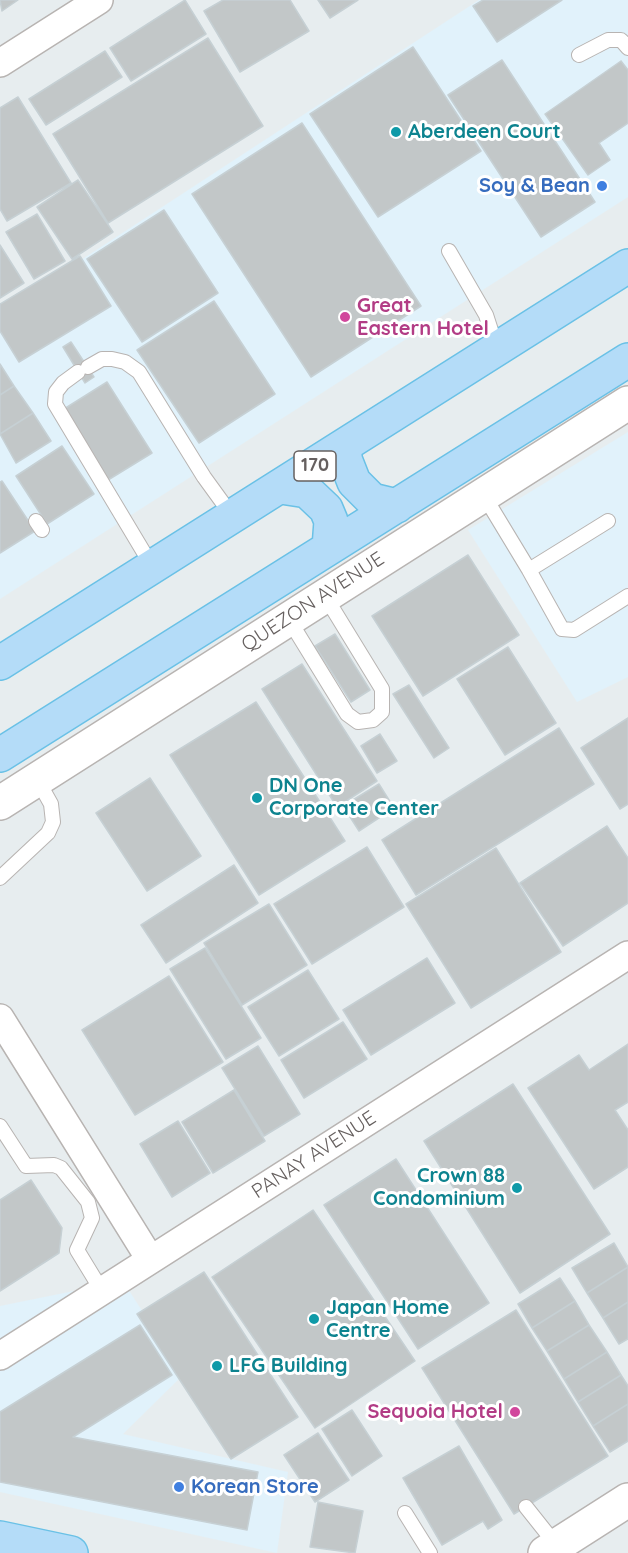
<!DOCTYPE html>
<style>
body{margin:0}
canvas{display:block;background:#e7edef}
</style>
<canvas width="628" height="1553"></canvas>
<script>
const c = document.querySelector('canvas').getContext('2d');
c.lineJoin = 'round';
function paint(path, color) { c.fillStyle = color; c.fill(path, 'evenodd'); }
const shape = rows => new Path2D(rows.map(r => 'M' + r).join(''));
function stroke(path, color, width, dash) { c.strokeStyle = color; c.lineWidth = width; c.lineCap = dash ? 'butt' : 'round'; c.setLineDash(dash || []); c.stroke(path); }
function label(font, color, halo, rows, align = 'center') {
  c.font = font + ' Quicksand,sans-serif'; c.lineWidth = 6; c.setLineDash([]); c.textBaseline = 'middle'; c.strokeStyle = halo; c.fillStyle = color; for (const [text, x, y, turn = 0] of rows) {
    c.save(); c.translate(x, y); c.rotate((+turn || 0) * Math.PI / 180); c.textAlign = isNaN(turn) ? turn : align; if (halo) c.strokeText(text, 0, 0); c.fillText(text, 0, 0); c.restore();
  }
}
paint(shape([
 [479,0,628,0,628,197,0,599,0,310,78,262],
 [628,432,628,677,577,702,468,530],
 [123,1281,183,1375,123,1434,288,1472,277,1553,0,1492,0,1306]
]), '#e1f2fb');
const building = shape([
 [0,0,18,0,2,11,0,0],
 [185,0,206,34,131,81,110,48,185,0],
 [223,0,290,0,309,31,240,72,204,11,223,0],
 [318,0,358,0,330,18,318,0],
 [483,0,562,0,497,42,473,6,483,0],
 [208,38,263,126,108,223,53,134,208,38],
 [413,47,481,151,378,217,310,114,413,47],
 [105,51,122,77,46,125,29,99,105,51],
 [502,60,595,202,541,237,448,95,502,60],
 [621,61,628,70,628,123,599,143,610,160,588,175,545,114,621,61],
 [18,97,71,183,7,221,0,209,0,108,18,97],
 [302,123,421,306,311,377,192,194,302,123],
 [78,180,113,232,72,259,37,207,78,180],
 [164,210,218,293,142,342,87,259,164,210],
 [37,214,65,261,34,279,6,232,37,214],
 [0,245,24,283,0,298,0,245],
 [80,256,111,306,19,362,0,331,0,304,80,256],
 [214,301,275,394,199,443,137,350,214,301],
 [71,342,94,377,85,383,63,347,71,342],
 [0,364,14,386,0,395,0,364],
 [107,382,152,453,108,480,64,409,107,382],
 [14,386,33,413,0,434,0,395,14,386],
 [33,413,51,441,16,463,0,434,33,413],
 [62,446,94,494,47,524,16,476,62,446],
 [2,481,35,531,0,553,0,482,2,481],
 [468,555,519,635,423,696,372,616,468,555],
 [335,634,370,690,351,702,315,646,335,634],
 [508,647,556,723,505,755,457,679,508,647],
 [302,664,377,781,337,807,262,689,302,664],
 [409,685,449,748,434,758,393,694,409,685],
 [256,702,345,841,259,895,170,755,256,702],
 [628,718,628,804,620,809,581,748,628,718],
 [559,728,594,784,416,895,382,840,559,728],
 [380,734,397,761,377,773,361,746,380,734],
 [150,778,201,856,147,891,96,813,150,778],
 [379,784,394,808,359,831,343,806,379,784],
 [607,826,628,858,628,903,563,946,520,883,607,826],
 [367,847,404,907,312,964,274,904,367,847],
 [496,848,561,952,471,1008,406,904,496,848],
 [234,865,258,903,166,963,141,925,234,865],
 [269,904,307,965,242,1005,204,943,269,904],
 [205,948,261,1038,226,1059,170,969,205,948],
 [427,958,455,1003,371,1055,343,1010,427,958],
 [308,970,339,1019,279,1056,248,1007,308,970],
 [169,976,223,1062,135,1115,82,1030,169,976],
 [343,1022,367,1059,304,1098,281,1060,343,1022],
 [628,1044,628,1102,615,1110,628,1130,628,1167,594,1189,528,1088,579,1055,589,1070,628,1044],
 [258,1046,300,1114,264,1136,222,1068,258,1046],
 [513,1084,610,1234,520,1293,424,1141,513,1084],
 [234,1090,265,1141,213,1173,182,1122,234,1090],
 [178,1121,210,1173,172,1197,140,1144,178,1121],
 [396,1159,489,1303,418,1349,324,1205,396,1159],
 [31,1180,62,1228,59,1253,0,1291,0,1200,31,1180],
 [313,1210,415,1361,315,1428,212,1277,313,1210],
 [614,1243,628,1267,587,1293,572,1268,614,1243],
 [628,1267,628,1302,603,1318,587,1293,628,1267],
 [204,1272,298,1417,231,1459,137,1314,204,1272],
 [560,1278,575,1301,532,1328,518,1304,560,1278],
 [575,1301,589,1325,547,1351,532,1328,575,1301],
 [628,1302,628,1339,619,1344,603,1318,628,1302],
 [516,1310,608,1456,514,1514,422,1368,516,1310],
 [140,1325,172,1375,73,1437,258,1472,247,1530,0,1482,0,1412,140,1325],
 [589,1325,607,1352,564,1379,547,1351,589,1325],
 [607,1352,621,1375,578,1402,564,1379,607,1352],
 [621,1375,628,1386,628,1404,593,1426,578,1402,621,1375],
 [628,1404,628,1441,610,1452,593,1426,628,1404],
 [352,1410,382,1456,352,1476,322,1429,352,1410],
 [318,1433,349,1480,315,1502,284,1455,318,1433],
 [459,1446,502,1520,488,1529,483,1521,442,1545,403,1478,459,1446],
 [318,1502,363,1511,355,1553,310,1547,318,1502]
]);
paint(building, '#c2c7c8');
stroke(building, '#c6d0d4', 1.5);
const service = shape([
 [579,55,608,40,621,40,628,48],
 [449,251,486,315,497,349],
 [88,367,102,359,112,359,125,362,139,372,204,477,233,517],
 [78,372,63,383,56,392,55,404,152,566],
 [483,494,529,570,608,521],
 [36,521,42,530],
 [529,570,562,629,574,630,628,596],
 [288,618,347,714,358,722,373,720,382,712,382,689,325,596],
 [0,878,48,833,53,822,51,804,37,779],
 [0,1126,26,1166,54,1165,61,1168,88,1202,92,1218,77,1250,102,1291],
 [526,1507,557,1546],
 [405,1513,430,1553]
]);
const minor = shape([
 [0,63,99,0],
 [0,1018,150,1259],
 [0,1356,628,955]
]);
const tertiary = shape([
 [0,803,628,403],
 [545,1553,628,1500]
]);
const primary = shape([
 [345,446,345,459,354,482,372,500,397,506],
 [281,487,307,491,326,509,331,521,329,548],
 [0,663,628,266],
 [0,755,628,360],
 [0,1538,71,1553]
]);
stroke(service, '#b8b4b2', 16);
stroke(minor, '#b8b4b2', 30);
stroke(tertiary, '#b8b4b2', 36);
stroke(primary, '#6ac1e6', 36);
stroke(service, '#fff', 14);
stroke(minor, '#fff', 27);
stroke(tertiary, '#fff', 33);
stroke(primary, '#b4dcf8', 33);
for (const [x, y, r, color] of [
 [396,132,6,"#0f9aa8"],
 [602,186,6,"#3f7fe0"],
 [345,317,6,"#d1479c"],
 [257,798,6,"#0f9aa8"],
 [517,1188,6,"#0f9aa8"],
 [314,1319,6,"#0f9aa8"],
 [217,1366,6,"#0f9aa8"],
 [515,1412,6,"#d1479c"],
 [179,1487,6,"#3f7fe0"]
]) { const dot = new Path2D(); dot.arc(x, y, r, 0, 2 * Math.PI); c.fillStyle = color; c.fill(dot); stroke(dot, '#fff', 2); }
for (const [x, y, w] of [
 [315,466,42]
]) { const box = new Path2D(); box.roundRect(x - w / 2, y - 15, w, 30, 4.5); c.fillStyle = '#fff'; c.fill(box); stroke(box, '#66605f', 1.5); }
label('bold 18px', '#66605f', null, [
 ["170",315,466]
]);
label('bold 20px', '#0d838f', '#fff', [
 ["Aberdeen Court",408,132],
 ["DN One",269,786],
 ["Corporate Center",269,809],
 ["Crown 88",505,1176,"right"],
 ["Condominium",505,1199,"right"],
 ["Japan Home",326,1308],
 ["Centre",326,1331],
 ["LFG Building",229,1366]
], 'left');
label('bold 20px', '#366cbe', '#fff', [
 ["Soy & Bean",590,186],
 ["Korean Store",191,1487,"left"]
], 'right');
label('bold 20px', '#b23c85', '#fff', [
 ["Great",357,306],
 ["Eastern Hotel",357,329],
 ["Sequoia Hotel",503,1412,"right"]
], 'left');
label('20px', '#66605f', '#fff', [
 ["QUEZON AVENUE",313,602,-33],
 ["PANAY AVENUE",314,1155,-33]
]);
</script>
